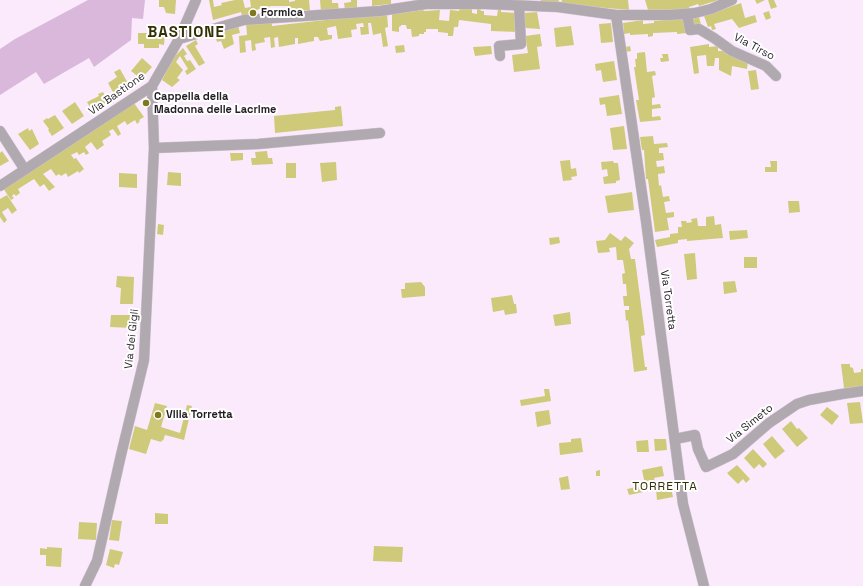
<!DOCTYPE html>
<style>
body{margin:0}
canvas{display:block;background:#faeafb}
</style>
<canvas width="863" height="586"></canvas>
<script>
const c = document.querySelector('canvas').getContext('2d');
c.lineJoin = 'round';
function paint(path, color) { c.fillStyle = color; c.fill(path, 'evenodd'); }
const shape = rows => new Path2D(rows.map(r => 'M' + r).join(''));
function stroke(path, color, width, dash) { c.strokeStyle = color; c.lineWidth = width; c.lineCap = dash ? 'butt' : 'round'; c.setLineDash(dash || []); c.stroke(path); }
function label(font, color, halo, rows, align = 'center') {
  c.font = font + ' "Space Grotesk",sans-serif'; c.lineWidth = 4; c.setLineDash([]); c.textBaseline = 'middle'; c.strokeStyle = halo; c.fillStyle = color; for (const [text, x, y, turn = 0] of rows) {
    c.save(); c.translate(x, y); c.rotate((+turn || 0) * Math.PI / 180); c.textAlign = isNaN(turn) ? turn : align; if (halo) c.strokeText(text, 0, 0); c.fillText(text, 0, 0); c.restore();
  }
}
paint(shape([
 [88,0,145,0,143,19,132,18,131,40,94,67,89,58,44,84,36,72,0,95,0,49,15,39]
]), '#d9b8dc');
paint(shape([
 [159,0,176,0,175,14,166,13,164,7,159,7],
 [209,0,213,0,214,7,222,5,221,3,235,0,243,0,245,8,251,7,250,0,289,0,289,2,295,1,295,0,309,0,310,10,287,11,287,6,271,6,256,10,257,15,242,17,241,12,213,20],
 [320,0,332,0,332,3,338,3,339,11,321,12],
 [351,0,357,0,357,9,345,10,344,3,351,2],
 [372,0,391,0,391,4,372,6],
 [541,0,559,0,558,3,540,2],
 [562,0,628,0,629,10,561,4],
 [645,0,719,0,699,6,698,4,689,7,689,9,665,12,648,10],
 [755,0,765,0,757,4],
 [768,0,774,0,777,7,771,9],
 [741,3,745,18,755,15,757,22,739,28,732,19,714,24,716,29,712,30,711,26,708,27,704,16],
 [460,8,472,8,472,13,477,14,477,8,480,8,481,11,484,11,484,15,497,16,498,9,501,9,501,12,516,13,518,32,491,31,491,24,459,20,458,27,454,27,453,36,448,36,448,33,438,32,438,29,426,29,426,32,424,32,424,34,419,34,419,36,412,37,411,29,407,29,406,25,401,25,401,26,399,27,399,32,392,31,392,14,423,10,424,11,440,10,439,20,449,21,450,10,459,11],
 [769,11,771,18,766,20,763,13],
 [537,12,540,29,525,28,524,13],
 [387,13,388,27,385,28,388,46,383,47,381,33,373,35,371,23,368,23,369,34,361,35,360,27,364,27,363,23,356,24,357,29,351,30,352,37,338,39,336,26,327,28,328,35,332,35,332,39,320,41,318,37,314,37,314,41,298,44,298,38,295,38,295,44,279,47,278,37,274,38,275,47,271,48,270,37,264,38,265,42,255,44,256,50,252,51,251,40,245,41,246,52,240,53,239,36,247,35,246,23,272,23,272,26],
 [699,17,701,25,692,26,690,19],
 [685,18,687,33,677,34,677,32,653,33,653,36,648,37,648,34,630,35,630,33,624,34,623,23,643,20,643,24,654,23,654,21],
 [611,23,613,42,601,43,599,24],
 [238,25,240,33,232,35,234,44,224,49,221,41,217,42,214,32],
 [571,26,574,45,556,47,554,28],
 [138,33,165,33,164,45,159,44,159,48,144,48,144,44,138,44],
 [540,34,542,46,537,47,540,69,514,72,512,55,528,53,525,36],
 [196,40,198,44,195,46,205,63,199,66,186,46],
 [709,44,709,47,718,46,718,51,726,51,727,54,735,55,748,61,747,69,732,66,731,76,719,70,719,58,715,58,714,66,707,66,706,55,697,56,699,73,694,74,690,47],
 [404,45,405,52,396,53,395,46],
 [491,46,492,54,475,56,473,47],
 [630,46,631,51,626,52,626,47],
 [183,48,187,54,184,56,187,61,190,60,196,69,187,75,185,71,188,69,180,56,176,62,183,70,177,78,180,80,172,87,162,80,173,58],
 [645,52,647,72,655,71,656,75,652,76,655,97,652,98,652,105,660,104,661,108,652,109,652,117,660,116,661,120,640,122,636,100,639,100,634,67,636,67,635,59,637,59,637,53],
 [662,54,668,54,669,61,661,62,660,58,663,58],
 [142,58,152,67,141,79,131,71],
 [614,61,617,80,603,82,601,70,596,71,595,64],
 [120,69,130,87,124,91,123,89,114,94,108,83,117,77,114,72],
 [756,70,759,89,751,90,748,71],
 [103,92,109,102,92,111,87,102,99,96,98,94],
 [619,95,622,114,607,116,605,104,600,105,599,98],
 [144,100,148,100,149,107,144,107],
 [75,102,84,116,72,124,62,111],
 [134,103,144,117,139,120,140,121,137,124,135,120,127,125,125,121,117,126,121,134,118,136,113,129,109,131,111,135,102,141,104,145,97,150,91,142,85,147,89,153,86,155,84,152,79,155,77,152,71,155,74,159,76,158,84,169,79,173,78,171,68,177,66,173,61,176,59,174,56,176,51,169,43,174,55,187,49,191,44,184,40,187,34,179,18,189,20,193,16,196,14,194,12,196,14,198,11,200,3,188],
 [341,106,343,126,275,133,274,116,335,110,335,107],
 [55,115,64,128,52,136,48,130,49,129,43,121,47,118,48,119],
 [624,126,627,149,613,150,610,128],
 [28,128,29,131,32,129,39,144,30,150,18,134],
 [653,136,654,144,667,143,668,147,659,148,659,153,663,153,664,160,656,161,657,167,664,166,665,173,658,174,659,186,661,185,663,197,669,196,670,201,664,202,666,213,674,212,674,217,667,218,669,230,655,232,648,179,646,179,644,150,642,150,640,137],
 [2,151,9,161,0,166,0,153],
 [267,151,268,158,272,158,273,164,252,165,251,158,256,158,255,152],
 [230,153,243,153,243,160,231,161],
 [570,160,571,169,576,168,577,176,571,177,572,180,563,181,560,161],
 [613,161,614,163,618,163,620,180,616,181,616,183,604,184,603,177,608,176,607,169,602,170,601,162],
 [770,161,777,161,777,172,765,172,765,167,771,167],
 [336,162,337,180,322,182,320,163],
 [286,163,296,163,296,178,286,178],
 [168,172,181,173,181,186,167,185],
 [119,173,137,174,137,188,119,187],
 [632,192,634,210,608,213,605,196],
 [7,195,17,210,12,214,8,208,2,212,7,220,4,223,0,217,0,199],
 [788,201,799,201,800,212,789,213],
 [714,216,715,225,721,224,723,238,687,241,687,239,678,240,678,243,657,247,655,240,670,237,670,234,678,233,678,227,682,227,681,221,686,221,687,223,692,222,691,219,697,218,698,226,706,226,706,217],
 [158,224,164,225,163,235,157,234],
 [747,230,748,238,730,240,729,231],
 [610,233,621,241,625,236,634,243,629,249,631,259,635,259,645,335,641,336,645,367,647,367,647,370,634,372,628,320,626,321,625,310,629,310,629,306,624,306,623,296,627,296,626,284,623,284,622,274,625,273,623,260,617,260,616,247,609,248,610,252,598,253,596,241,605,240],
 [559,237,560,243,550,245,549,238],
 [695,253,697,279,687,280,684,254],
 [744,257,757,257,757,268,744,268],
 [117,276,134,277,133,304,120,304,121,288,116,287],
 [735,281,737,292,724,294,723,282],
 [421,282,425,287,425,296,402,298,401,289,405,289,405,283],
 [512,295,514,304,516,304,517,313,505,315,504,310,493,312,491,298],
 [570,312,571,324,555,326,553,315],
 [111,315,132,315,132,328,110,327],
 [841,364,850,364,850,367,853,368,854,373,861,372,861,369,863,369,863,387,844,388],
 [544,389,549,389,551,401,521,406,520,400,545,396],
 [860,402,863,423,850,424,847,403],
 [155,403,167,406,161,427,180,433,187,405,192,406,184,440,165,435,163,441,162,440,161,442,151,439,146,454,129,449,135,426,147,430],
 [827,407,839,416,832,425,820,415],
 [549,410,551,424,537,427,535,412],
 [791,421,797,429,799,428,808,438,797,447,782,429],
 [772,436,785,451,775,459,763,444],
 [581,438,583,452,560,455,559,443,571,442,571,439],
 [654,439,666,439,667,450,655,451],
 [648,440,649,452,637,452,636,441],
 [753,449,767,464,763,468,759,464,754,469,744,458],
 [737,465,750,479,746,483,743,479,738,484,727,473],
 [662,466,664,476,654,478,655,482,645,484,642,470],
 [600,470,600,476,596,476,596,471],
 [568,476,570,489,561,490,559,478],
 [646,485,648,491,629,495,627,489],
 [671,488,673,497,657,500,656,490],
 [155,513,168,514,168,524,155,524],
 [112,520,122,521,119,541,109,540],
 [79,522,97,523,96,540,78,539],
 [374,546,403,547,402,562,373,561],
 [47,547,62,548,61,567,46,566,46,555,40,555,40,548,47,549],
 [110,549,123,552,119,565,115,564,114,568,106,565]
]), '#cfca7a');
const minor = shape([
 [687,14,690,30,699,29,714,38,732,51,766,66,776,76],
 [616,15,646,221,683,504,704,586],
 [179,39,196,0],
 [500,56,499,46,521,44,519,6],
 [0,131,25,170],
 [154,148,258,144,380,133],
 [0,186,152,86,179,39,244,20,380,11,426,4,485,4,558,7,616,15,670,15,695,13,711,9,732,0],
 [675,439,695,435,698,449,706,467,733,454,769,423,797,404,809,400,842,394,863,391],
 [85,586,97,561,121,455,144,360,154,148,152,86]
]);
stroke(minor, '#d3c5d4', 11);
stroke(minor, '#b0a9b0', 10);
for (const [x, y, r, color] of [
 [253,13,4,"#7f791e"],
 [146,103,4,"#7f791e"],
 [158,415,4,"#7f791e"]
]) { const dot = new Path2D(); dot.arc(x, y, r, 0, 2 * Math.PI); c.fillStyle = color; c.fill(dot); stroke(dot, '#fff', 1.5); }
label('bold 11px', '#241f25', '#fff', [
 ["Formica",261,13],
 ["Cappella della",154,97],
 ["Madonna delle Lacrime",154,110],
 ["Villa Torretta",166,415]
], 'left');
label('11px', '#241f25', '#fff', [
 ["Via Tirso",754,47,28],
 ["Via Bastione",117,94,-35],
 ["Via Torretta",668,300,82],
 ["Via dei Gigli",132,339,-84],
 ["Via Simeto",750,424,-39]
]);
c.letterSpacing = '1px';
label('12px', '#333005', '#fff', [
 ["TORRETTA",665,487]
]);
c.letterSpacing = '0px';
c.letterSpacing = '1px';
label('bold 15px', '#333005', '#fff', [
 ["BASTIONE",186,33]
]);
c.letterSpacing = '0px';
</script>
